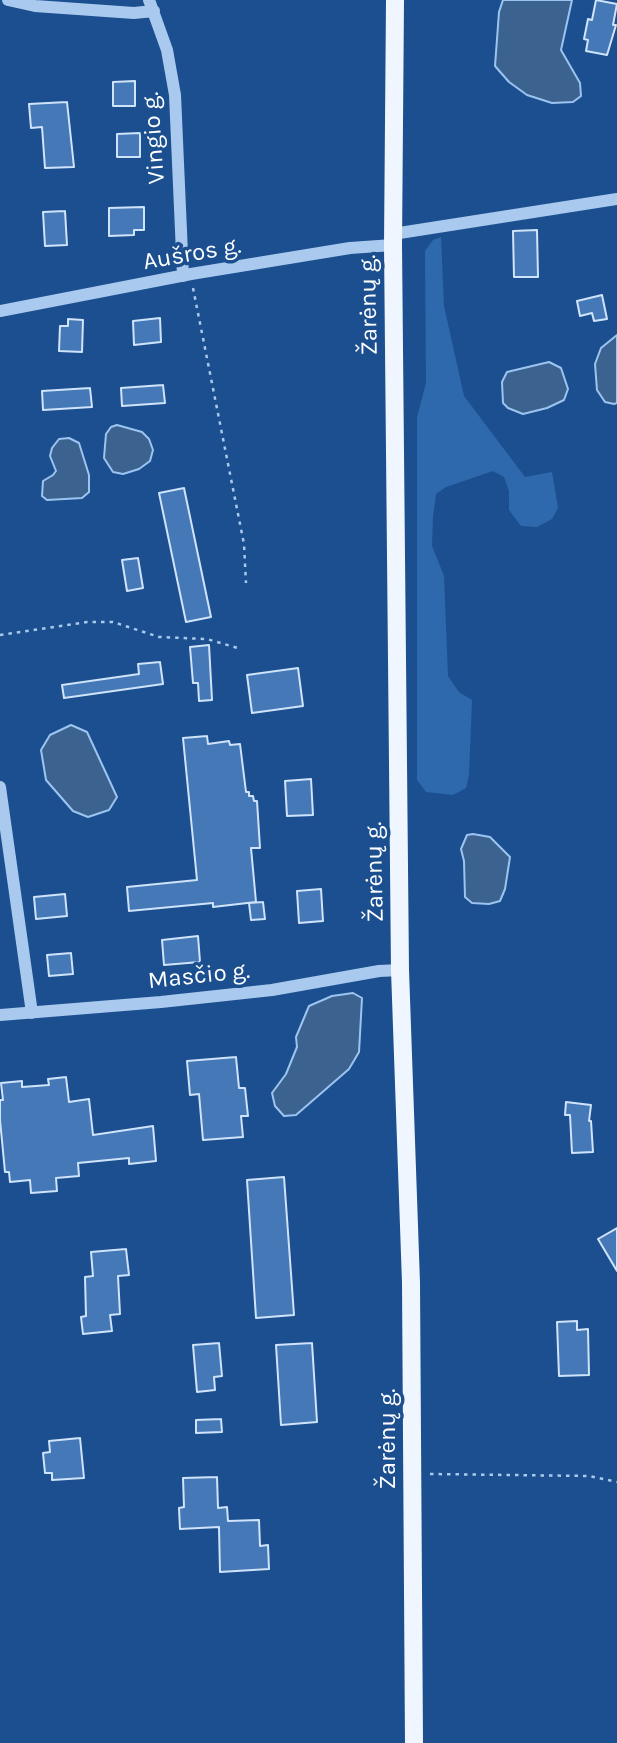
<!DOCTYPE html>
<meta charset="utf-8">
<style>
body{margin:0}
canvas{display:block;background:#1b4f8f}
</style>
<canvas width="617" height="1743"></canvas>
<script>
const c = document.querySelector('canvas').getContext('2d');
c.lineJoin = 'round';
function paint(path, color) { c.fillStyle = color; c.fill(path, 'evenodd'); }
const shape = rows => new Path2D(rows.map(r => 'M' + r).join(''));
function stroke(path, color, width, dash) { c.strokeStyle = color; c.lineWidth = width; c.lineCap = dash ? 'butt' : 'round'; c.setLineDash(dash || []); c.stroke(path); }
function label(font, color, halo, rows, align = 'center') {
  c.font = font + ' Karla,sans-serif'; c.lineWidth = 7; c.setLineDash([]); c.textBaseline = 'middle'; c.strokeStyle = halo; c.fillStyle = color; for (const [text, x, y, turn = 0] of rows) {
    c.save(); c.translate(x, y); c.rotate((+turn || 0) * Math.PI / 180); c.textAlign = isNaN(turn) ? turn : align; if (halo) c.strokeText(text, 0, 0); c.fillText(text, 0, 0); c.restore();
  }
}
paint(shape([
 [441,237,444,306,464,396,525,477,552,472,558,508,552,519,537,527,521,526,509,510,509,491,504,477,493,471,446,487,436,494,433,517,432,546,444,576,448,676,459,692,472,700,469,775,466,788,453,795,426,792,417,780,417,417,426,383,425,251,433,240]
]), '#2e69ad');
const water = shape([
 [503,0,572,0,561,50,580,83,581,96,573,102,552,103,527,95,509,82,495,66,499,12,503,0],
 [617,335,617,403,614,404,605,402,597,390,595,364,601,348,617,335],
 [549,362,561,368,568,389,564,400,547,408,523,414,508,408,503,403,502,382,507,372,549,362],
 [117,425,142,432,149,439,153,450,150,461,139,469,123,474,113,472,104,458,106,434,111,427,117,425],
 [69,438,79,443,89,475,89,492,82,498,47,500,42,496,43,481,53,475,56,471,50,456,52,448,59,439,69,438],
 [71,725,87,732,117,797,109,810,88,817,73,811,46,780,41,750,50,735,71,725],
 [473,834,490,837,510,857,505,889,500,901,489,904,472,903,465,897,464,861,461,849,467,835,473,834],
 [353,993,362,998,359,1052,349,1069,296,1115,284,1116,275,1106,272,1093,286,1074,297,1047,296,1037,309,1006,332,996,353,993]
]);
paint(water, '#3c6290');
stroke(water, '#9cc4f0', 2);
const building = shape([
 [596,0,617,4,613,25,616,25,607,55,586,51,588,40,584,39,588,19,592,20,596,0],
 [135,81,135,106,113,106,113,82,135,81],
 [67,102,74,167,45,168,42,127,31,128,29,104,67,102],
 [140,133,140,157,117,157,117,134,140,133],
 [144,207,144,230,134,230,134,235,109,236,109,208,144,207],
 [65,211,67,245,45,246,43,212,65,211],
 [537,230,538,277,514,277,513,231,537,230],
 [602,295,607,319,594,321,592,313,580,316,577,301,602,295],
 [160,318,161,342,134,345,133,321,160,318],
 [68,319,83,320,82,352,59,351,60,326,68,326,68,319],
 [163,385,165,403,122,406,121,388,163,385],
 [90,388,92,407,43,410,42,391,90,388],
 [184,488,211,617,186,622,159,493,184,488],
 [138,558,143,588,127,591,122,560,138,558],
 [209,645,212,700,199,701,198,683,193,683,190,647,209,645],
 [160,662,163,684,64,698,62,685,139,674,138,664,160,662],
 [298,668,303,706,252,713,247,675,298,668],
 [207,736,208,744,229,741,230,745,240,744,246,792,249,792,249,796,253,796,254,801,257,801,260,848,251,848,256,902,213,907,213,903,129,911,127,887,197,880,183,738,207,736],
 [311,779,313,815,287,816,285,781,311,779],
 [321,889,323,921,299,923,297,891,321,889],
 [65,894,67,916,36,919,34,897,65,894],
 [263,902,265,919,251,920,249,903,263,902],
 [198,936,200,962,164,965,162,940,198,936],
 [71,953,73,974,49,976,47,955,71,953],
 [236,1057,239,1088,245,1088,248,1116,241,1116,243,1137,203,1140,199,1094,190,1095,187,1061,236,1057],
 [66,1077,69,1102,89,1099,93,1135,153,1126,156,1161,129,1164,129,1158,78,1163,79,1176,56,1178,57,1191,31,1193,30,1180,10,1182,9,1172,5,1172,0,1120,0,1100,3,1100,1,1083,22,1081,22,1087,49,1085,48,1079,66,1077],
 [566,1102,591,1105,589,1121,591,1121,593,1152,572,1153,570,1115,565,1115,566,1102],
 [284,1177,294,1315,256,1318,247,1180,284,1177],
 [617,1228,617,1271,598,1239,617,1228],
 [126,1249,129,1275,118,1276,120,1314,110,1315,112,1331,83,1334,81,1317,86,1316,85,1277,93,1276,91,1252,126,1249],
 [577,1321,577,1330,588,1329,589,1375,559,1376,557,1322,577,1321],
 [219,1343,222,1376,214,1377,215,1390,197,1392,193,1345,219,1343],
 [312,1343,317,1422,281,1425,276,1345,312,1343],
 [221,1419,222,1432,196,1433,196,1420,221,1419],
 [80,1438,84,1478,52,1480,52,1473,45,1473,43,1453,50,1452,49,1441,80,1438],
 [217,1477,218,1508,227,1507,228,1521,259,1520,260,1546,268,1545,269,1569,220,1572,219,1527,180,1529,179,1508,184,1507,183,1478,217,1477]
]);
paint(building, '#4478b7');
stroke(building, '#cfe3fa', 2);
stroke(shape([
 [193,288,244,544,246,583],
 [0,635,87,622,113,622,159,637,207,639,241,649],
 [430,1474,589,1476,617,1482]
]), '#a9c9ee', 2.5, [3.5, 5]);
stroke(shape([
 [8,0,35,6,134,13,154,11],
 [149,0,167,50,175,95,183,276],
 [393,234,617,199],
 [0,311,191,274,350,248,393,245],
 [0,787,32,1013],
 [0,1015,161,1002,272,990,379,971,400,970]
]), '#a9c9ee', 12);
stroke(shape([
 [395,0,393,245,400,970,411,1283,414,1743]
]), '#f0f6ff', 18);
label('24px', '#fff', '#1b4f8f', [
 ["Vingio g.",154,138,-94],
 ["Aušros g.",192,254,-10],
 ["Žarėnų g.",369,305,-91],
 ["Žarėnų g.",375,872,-91],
 ["Masčio g.",199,976,-6],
 ["Žarėnų g.",388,1439,-90]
]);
</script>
